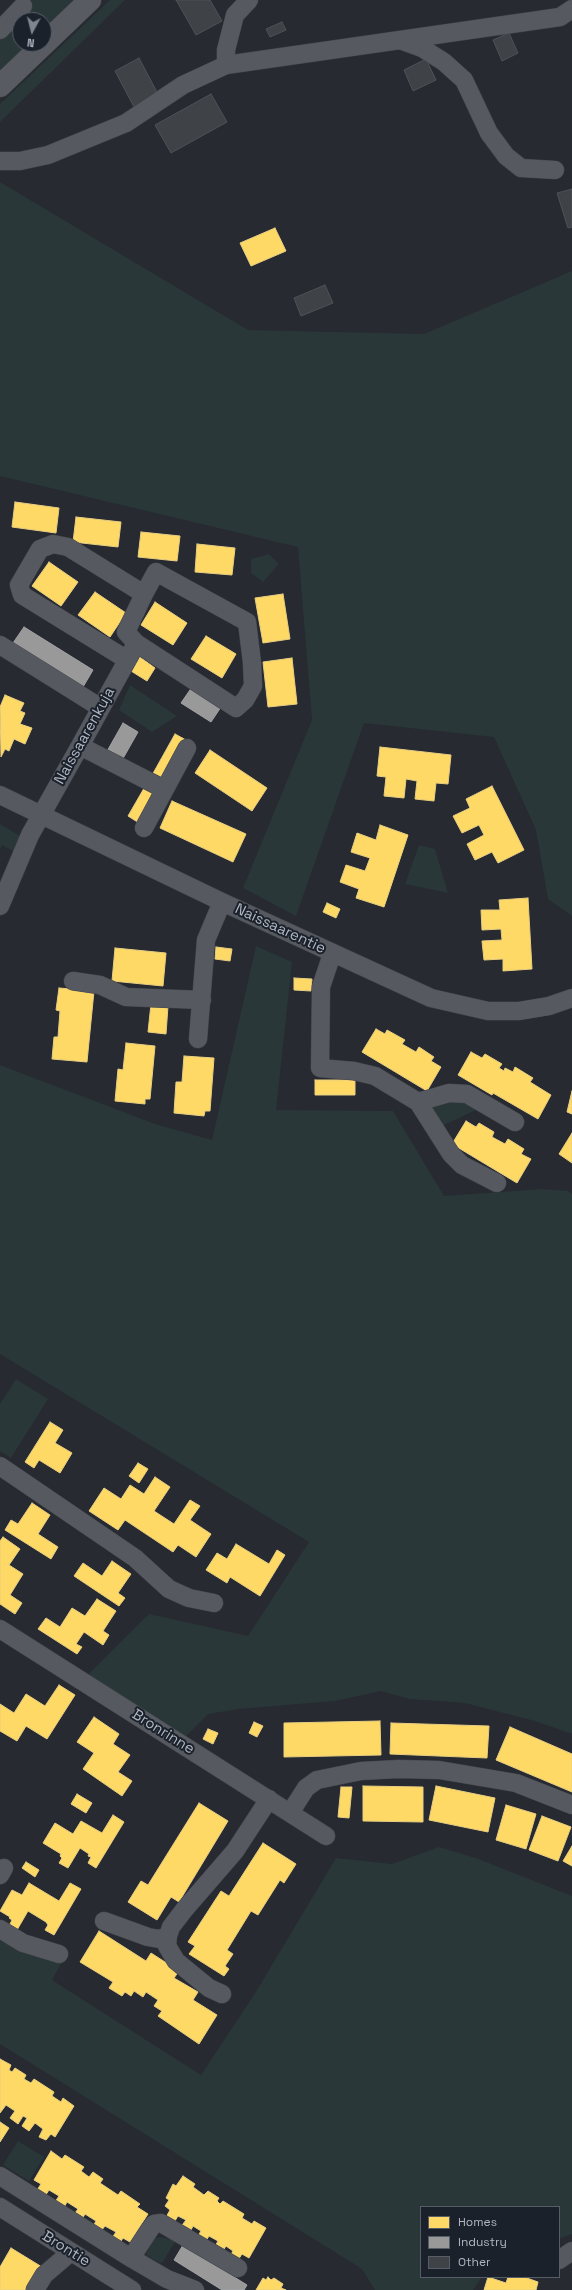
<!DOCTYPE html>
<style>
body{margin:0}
#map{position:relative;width:572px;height:2290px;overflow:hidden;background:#272a30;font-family:"Space Grotesk",sans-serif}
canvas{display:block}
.legend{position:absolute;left:420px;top:2206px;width:140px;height:72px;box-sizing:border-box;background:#1b212a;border:1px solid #575d67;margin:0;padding:5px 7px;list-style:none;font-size:12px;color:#b0b6c2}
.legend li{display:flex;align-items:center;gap:8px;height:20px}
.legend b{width:20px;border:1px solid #575d67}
.north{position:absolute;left:12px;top:12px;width:40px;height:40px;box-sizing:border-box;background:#1b212a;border:1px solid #575d67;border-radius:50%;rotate:187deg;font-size:11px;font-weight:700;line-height:16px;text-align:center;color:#b0b6c2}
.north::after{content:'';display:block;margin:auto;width:14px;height:18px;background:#80858f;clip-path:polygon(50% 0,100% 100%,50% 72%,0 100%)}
</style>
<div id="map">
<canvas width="572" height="2290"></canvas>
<ul class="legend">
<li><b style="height:11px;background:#ffd966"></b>Homes</li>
<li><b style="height:11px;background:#999"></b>Industry</li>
<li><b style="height:11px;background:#3f4247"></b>Other</li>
</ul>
<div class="north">N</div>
</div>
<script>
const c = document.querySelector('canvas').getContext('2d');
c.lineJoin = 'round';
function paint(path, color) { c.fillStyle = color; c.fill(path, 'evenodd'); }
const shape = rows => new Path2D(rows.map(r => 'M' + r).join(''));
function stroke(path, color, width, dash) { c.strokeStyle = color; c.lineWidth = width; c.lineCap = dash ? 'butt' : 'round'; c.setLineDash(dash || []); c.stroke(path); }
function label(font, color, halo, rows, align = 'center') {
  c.font = font + ' "Space Grotesk",sans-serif'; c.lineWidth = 4; c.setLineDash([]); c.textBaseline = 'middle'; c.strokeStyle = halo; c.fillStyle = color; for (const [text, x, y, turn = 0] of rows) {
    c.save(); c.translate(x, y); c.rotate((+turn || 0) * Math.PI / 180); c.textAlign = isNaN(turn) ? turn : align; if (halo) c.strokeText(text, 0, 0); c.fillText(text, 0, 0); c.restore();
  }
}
paint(shape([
 [27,0,74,0,44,29,44,20,20,20,20,44,28,44,0,71,0,35],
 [110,0,125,0,0,122,0,104],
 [0,182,248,330,424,334,572,271,572,916,548,899,536,830,494,737,364,723,296,916,243,888,312,720,298,547,0,476],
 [269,554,279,564,263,582,251,573,251,559],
 [130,685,177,716,152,732,119,710],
 [0,824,20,836,15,852,2,845,0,849],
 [419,845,435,849,448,893,405,884],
 [256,946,292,962,276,1110,393,1111,444,1196,543,1189,568,1191,572,1194,572,1734,535,1721,465,1703,409,1699,381,1691,335,1701,239,1709,208,1714,186,1736,88,1675,149,1614,248,1636,309,1542,0,1354,0,1065,155,1124,212,1140],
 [449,1097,480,1108,440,1127,426,1103],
 [16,1379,48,1399,11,1458,0,1451,0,1404],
 [439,1847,476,1858,572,1896,572,2234,559,2239,559,2207,421,2207,421,2277,482,2277,473,2290,375,2290,362,2269,0,2044,0,1940,63,1960,52,1980,201,2075,254,1995,336,1858,392,1864],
 [18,2141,44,2157,29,2181,3,2165],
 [160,2237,176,2240,163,2262,160,2263,146,2255,153,2239]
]), '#293739');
const homes = shape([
 [275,228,286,251,251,266,240,243,275,228],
 [15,502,59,508,56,533,12,527,15,502],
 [76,517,121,522,118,547,73,542,76,517],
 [141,532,180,536,177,561,138,557,141,532],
 [197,544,235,548,232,575,195,572,197,544],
 [49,562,78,582,61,606,32,586,49,562],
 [95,592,126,613,110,637,78,615,95,592],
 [283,594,290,639,263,643,255,598,283,594],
 [155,602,187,623,173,645,141,625,155,602],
 [206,636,236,654,222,678,191,659,206,636],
 [140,657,155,668,147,681,131,671,140,657],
 [292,658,297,704,268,707,263,662,292,658],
 [5,695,24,703,20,711,25,713,20,724,32,728,25,744,14,739,9,751,5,749,1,757,0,707,5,695],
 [175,734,186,740,161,783,151,777,175,734],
 [380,747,451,755,448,784,436,783,434,801,415,799,417,781,406,779,404,798,384,796,386,777,377,776,380,747],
 [210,750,267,788,252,811,195,773,210,750],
 [147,783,156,790,139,823,128,816,147,783],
 [492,786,524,850,498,863,492,852,475,860,467,844,484,835,479,825,462,833,453,816,470,808,466,799,492,786],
 [172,801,246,834,233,862,160,828,172,801],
 [380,825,408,835,384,907,356,898,359,889,340,882,346,865,365,871,370,858,351,852,357,833,376,840,380,825],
 [528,898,532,969,503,971,503,959,484,960,482,941,502,940,501,929,482,930,481,910,500,910,499,900,528,898],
 [327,903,340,909,336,918,323,912,327,903],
 [216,947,232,949,230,961,215,959,216,947],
 [115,948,166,953,163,986,112,981,115,948],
 [294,978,312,979,311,991,294,990,294,978],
 [59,988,94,991,87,1062,52,1059,54,1037,58,1037,60,1011,56,1010,59,988],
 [151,1004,168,1006,166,1034,148,1032,151,1004],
 [376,1029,385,1034,387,1030,405,1040,402,1044,416,1052,419,1047,434,1057,431,1061,441,1067,427,1091,362,1052,376,1029],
 [126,1043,155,1046,150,1099,145,1099,145,1104,115,1101,118,1069,123,1070,126,1043],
 [471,1052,482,1058,485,1054,502,1064,499,1068,504,1071,505,1068,513,1072,515,1067,533,1078,530,1082,551,1095,538,1119,493,1093,492,1095,458,1075,471,1052],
 [184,1056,214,1058,210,1111,205,1111,204,1116,174,1113,176,1082,182,1082,184,1056],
 [315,1080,355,1080,355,1095,315,1095,315,1080],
 [572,1091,572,1114,567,1112,572,1091],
 [466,1121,476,1127,479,1123,494,1132,492,1137,505,1144,508,1139,524,1149,521,1154,531,1159,517,1183,452,1144,466,1121],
 [572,1133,572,1163,559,1154,572,1133],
 [50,1422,63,1430,55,1443,72,1453,60,1473,39,1460,34,1468,25,1462,50,1422],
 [138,1463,148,1469,139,1483,129,1476,138,1463],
 [155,1477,170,1487,154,1511,174,1524,190,1500,200,1506,190,1520,211,1534,196,1557,178,1545,173,1552,125,1520,118,1530,89,1511,104,1488,121,1499,130,1485,144,1494,155,1477],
 [32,1503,50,1515,38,1534,58,1547,51,1559,5,1530,11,1520,18,1524,32,1503],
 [3,1537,20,1549,9,1565,23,1574,10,1595,22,1603,15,1614,0,1604,0,1541,3,1537],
 [236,1544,269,1564,277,1550,285,1555,260,1596,230,1577,227,1583,206,1570,217,1553,227,1559,236,1544],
 [112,1561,131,1574,118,1593,125,1598,119,1606,74,1576,83,1563,102,1576,112,1561],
 [97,1599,116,1611,103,1631,109,1635,103,1645,84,1632,76,1644,82,1647,77,1654,38,1629,46,1618,60,1627,72,1608,85,1616,97,1599],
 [59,1685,75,1695,47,1739,26,1726,17,1741,0,1731,0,1704,14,1713,26,1694,45,1706,59,1685],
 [94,1717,119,1734,113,1744,130,1755,118,1772,132,1781,122,1796,83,1769,94,1753,77,1742,94,1717],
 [380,1721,381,1755,284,1757,284,1723,380,1721],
 [254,1722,263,1726,257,1737,249,1733,254,1722],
 [391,1723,489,1726,487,1758,390,1754,391,1723],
 [510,1727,572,1754,572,1792,496,1760,510,1727],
 [208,1729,218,1733,213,1744,203,1739,208,1729],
 [363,1786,423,1787,423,1822,363,1821,363,1786],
 [436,1786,495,1798,488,1832,429,1820,436,1786],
 [341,1787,352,1787,349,1818,338,1817,341,1787],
 [77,1794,92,1803,86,1813,71,1804,77,1794],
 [199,1803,228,1821,179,1902,171,1897,157,1920,128,1902,141,1881,148,1885,199,1803],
 [506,1805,536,1814,526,1849,496,1840,506,1805],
 [113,1815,124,1822,96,1868,88,1863,91,1857,88,1856,89,1854,80,1848,68,1868,59,1863,62,1858,60,1856,61,1854,43,1843,55,1823,73,1834,81,1821,102,1833,113,1815],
 [542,1816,571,1827,558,1861,529,1850,542,1816],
 [263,1843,296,1864,284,1883,280,1880,258,1915,251,1911,227,1950,233,1954,225,1966,229,1969,224,1976,189,1954,195,1946,188,1942,221,1891,229,1896,263,1843],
 [572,1846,572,1866,563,1861,572,1846],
 [26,1862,39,1870,35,1877,22,1868,26,1862],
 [29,1883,59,1901,70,1883,81,1889,54,1935,45,1930,48,1925,46,1922,28,1911,17,1930,9,1926,12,1920,9,1918,10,1917,0,1911,12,1890,22,1895,29,1883],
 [99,1931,146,1961,151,1953,179,1971,174,1978,198,1992,193,2000,217,2015,199,2044,158,2016,162,2011,154,2006,158,2000,146,1992,143,1997,134,1991,131,1996,125,1992,122,1996,109,1988,113,1982,80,1962,99,1931],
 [0,2059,11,2065,9,2070,12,2072,15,2068,26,2075,24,2079,31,2083,34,2079,54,2092,52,2096,61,2102,63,2098,74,2106,55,2137,51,2134,46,2140,39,2137,43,2129,35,2123,29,2131,22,2126,27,2118,23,2116,18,2124,10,2118,15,2111,6,2105,0,2113,0,2059],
 [0,2122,9,2128,0,2142,0,2122],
 [51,2151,62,2159,65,2155,84,2167,81,2171,89,2177,93,2172,103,2179,100,2183,118,2195,121,2191,140,2204,137,2207,148,2214,130,2242,123,2238,118,2246,110,2241,116,2232,105,2226,98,2235,91,2230,96,2221,85,2214,80,2223,72,2217,78,2209,67,2202,62,2211,53,2205,59,2196,49,2190,43,2199,35,2193,41,2184,34,2180,51,2151],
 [183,2176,195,2184,193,2187,204,2195,208,2191,219,2198,217,2201,220,2204,223,2201,244,2214,242,2218,252,2224,254,2221,266,2228,249,2258,242,2254,236,2263,229,2258,233,2251,226,2246,221,2254,213,2250,218,2241,209,2236,204,2244,196,2239,201,2231,193,2226,189,2234,180,2228,186,2220,178,2216,173,2224,165,2219,170,2210,165,2206,169,2200,166,2198,173,2184,176,2186,183,2176],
 [11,2248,42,2267,27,2290,0,2290,0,2267,11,2248],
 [268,2277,271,2280,274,2278,283,2284,281,2288,286,2290,256,2290,263,2278,266,2280,268,2277],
 [488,2277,506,2283,508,2277,524,2277,538,2282,536,2290,484,2290,488,2277]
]);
paint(homes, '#ffd966');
stroke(homes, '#e7ce82', 1);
const industry = shape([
 [24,627,93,670,83,687,13,643,24,627],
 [192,687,221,707,211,722,181,703,192,687],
 [123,723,138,732,121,762,106,753,123,723],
 [183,2245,247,2285,244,2290,222,2290,174,2260,183,2245]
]);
paint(industry, '#999');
stroke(industry, '#a0a2a5', 1);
const building = shape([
 [176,0,210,0,222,21,196,35,176,0],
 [282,22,286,30,270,37,266,29,282,22],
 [509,33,518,53,502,61,493,40,509,33],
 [139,58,158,94,134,107,115,71,139,58],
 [426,59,436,80,413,91,404,70,426,59],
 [211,94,227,122,171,153,155,125,211,94],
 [572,189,572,227,568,228,557,193,572,189],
 [325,285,333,303,301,316,294,298,325,285]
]);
paint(building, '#3f4247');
stroke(building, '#4e5258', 1);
const minor = shape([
 [0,30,23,6],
 [403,41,422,48,444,62,464,80,489,133,506,156,521,168,555,170],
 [226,65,226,50,235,15,249,0],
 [0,161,20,161,48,155,126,123,183,85,226,65,560,17,572,9],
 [136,643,126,632,144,594],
 [0,645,101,708],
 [80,746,164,789],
 [0,795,222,902,431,998,488,1011,519,1011,549,1006,572,998],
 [144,828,187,748],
 [0,906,30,835,80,746,129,657,136,643,236,708,245,700,253,686,252,663,247,622,156,572,144,594,68,547,53,544,40,549,19,585,22,595,121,656,129,657],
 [332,954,321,987,320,1068,354,1071,375,1076,418,1102,451,1154,462,1165,497,1183],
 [73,981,100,985,126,997,202,1000],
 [198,1039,206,940,222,902],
 [418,1102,449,1093,467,1094,515,1122],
 [0,1466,135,1558,169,1589,189,1598,214,1603],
 [0,1629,326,1836],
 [290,1813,306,1788,317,1780,361,1771,399,1769,439,1770,516,1783,572,1805],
 [0,1875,4,1868],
 [104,1921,148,1937,159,1939,168,1936],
 [0,1929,23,1943,59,1954],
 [222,1994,209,1988,176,1961,167,1946,168,1936,171,1927,184,1910,235,1851,269,1799],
 [0,2176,131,2258,167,2279,195,2290],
 [0,2207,132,2290],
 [131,2258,150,2229,154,2224,161,2223,238,2268],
 [559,2260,572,2251],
 [35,2290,44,2275,71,2252]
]);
const major = shape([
 [44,44,90,0],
 [0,86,44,44]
]);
stroke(minor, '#42454a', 19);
stroke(major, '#44474d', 23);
stroke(minor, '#56595f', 18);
stroke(major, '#585b61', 22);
label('15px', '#b0b6c2', '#1b212a', [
 ["Naissaarenkuja",85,736,-61],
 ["Naissaarentie",280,929,25],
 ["Bronrinne",163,1732,32],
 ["Brontie",66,2249,32]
]);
</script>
